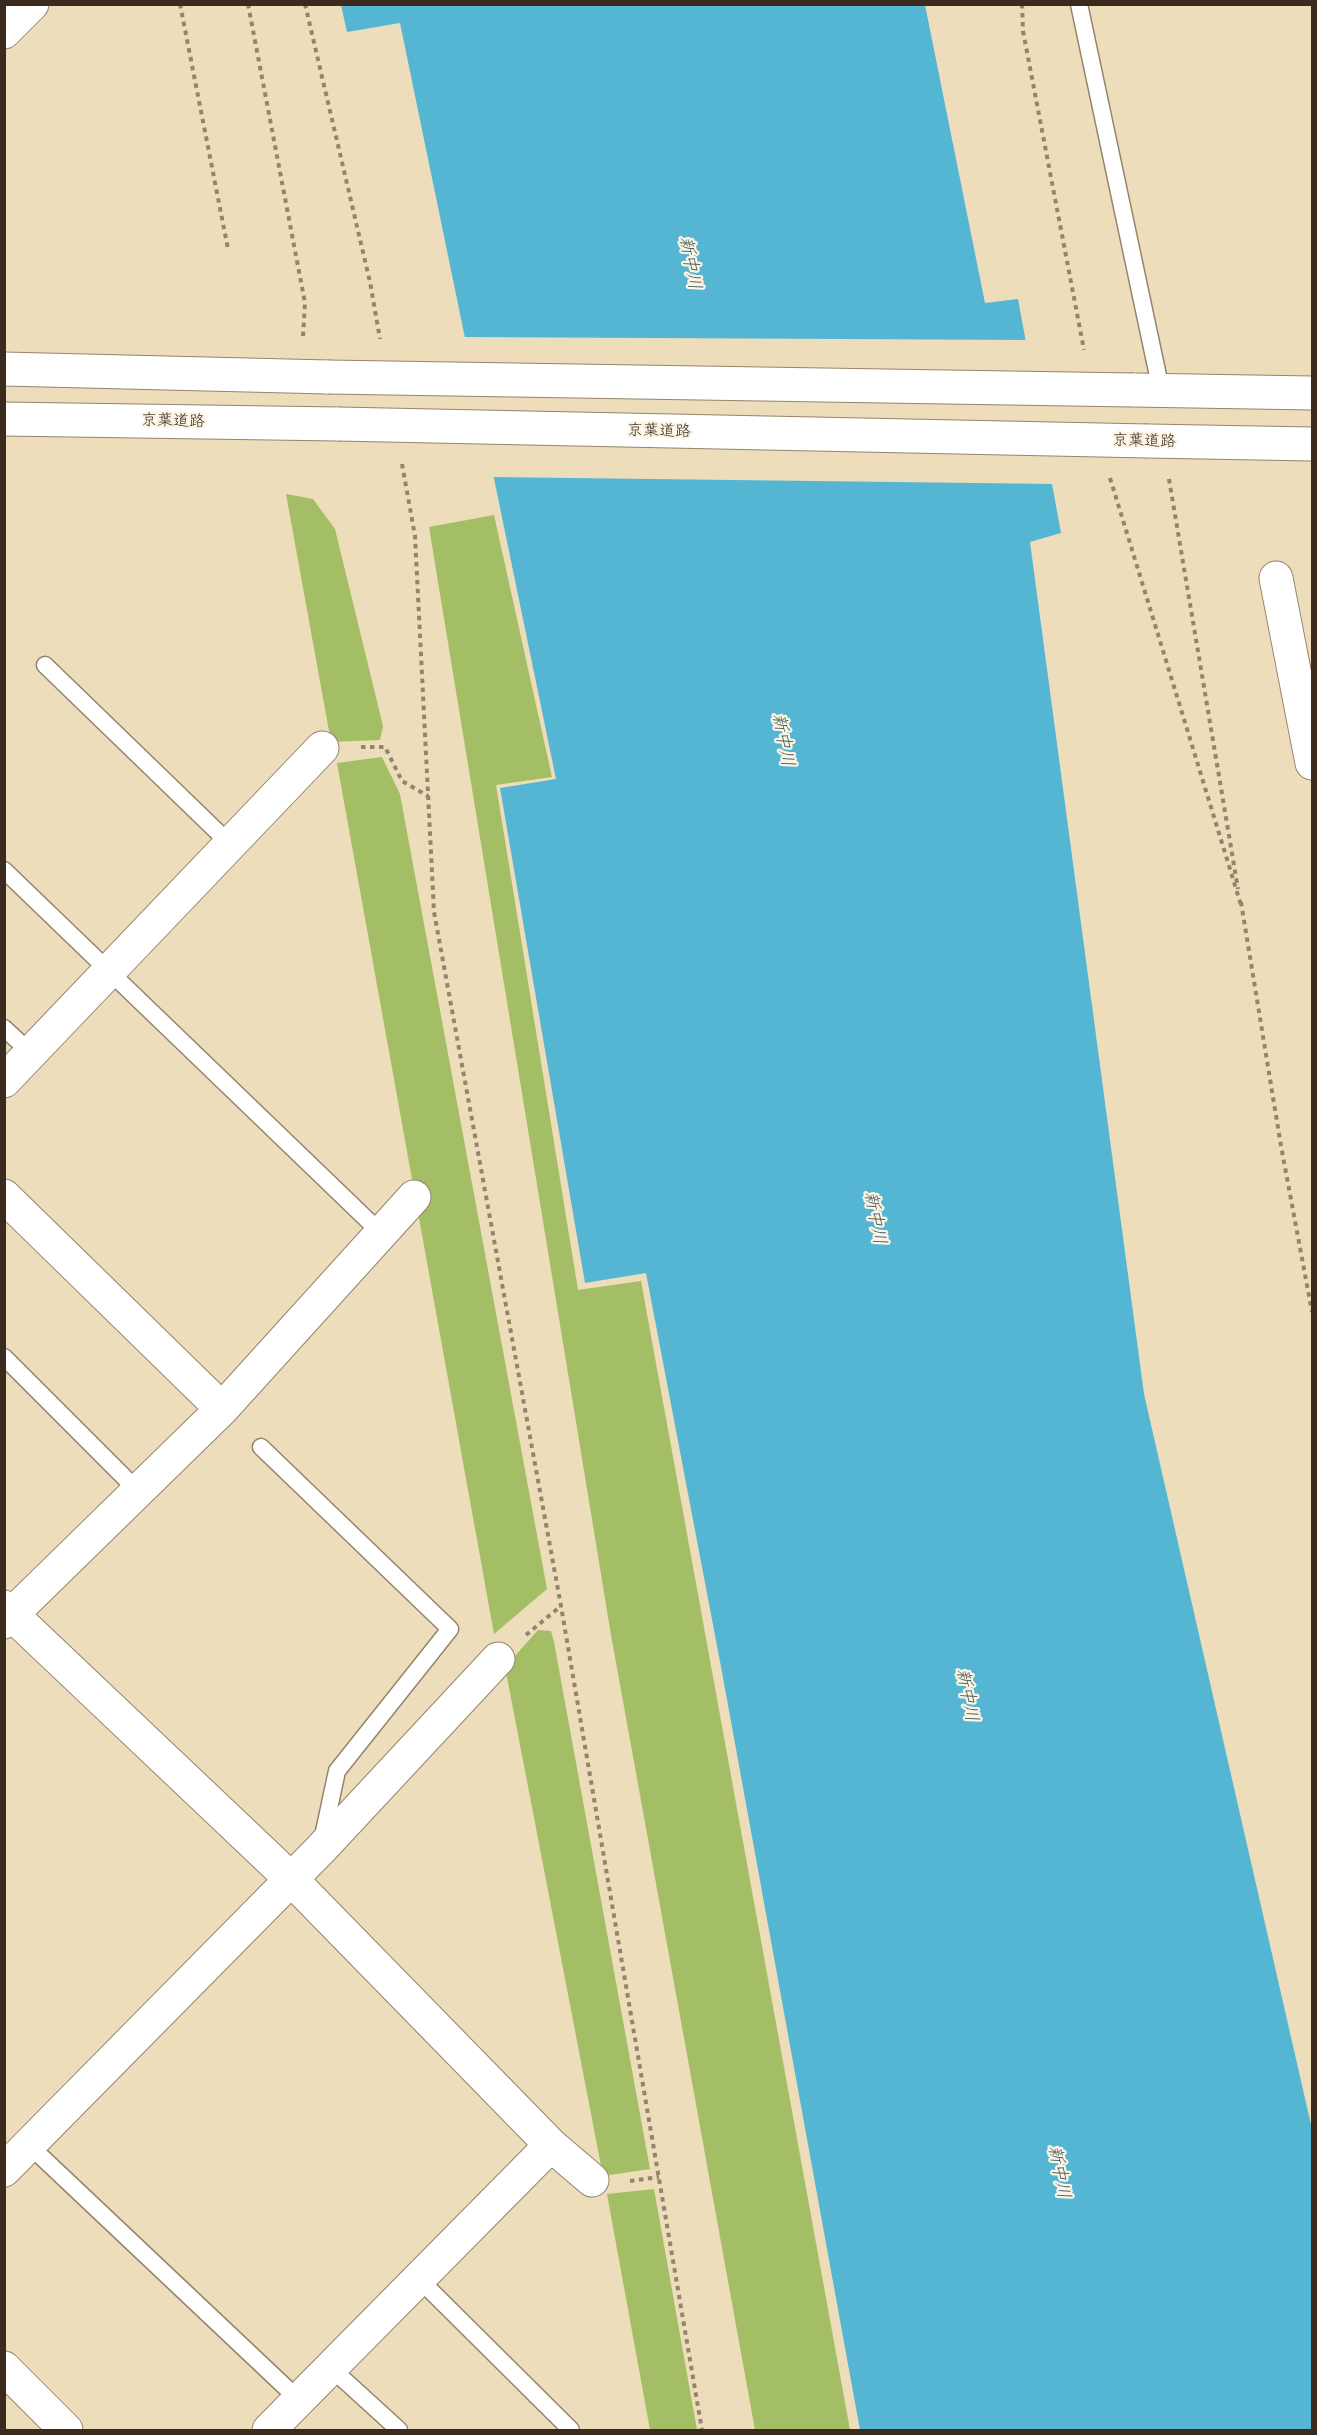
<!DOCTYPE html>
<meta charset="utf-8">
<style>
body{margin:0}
#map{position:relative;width:1317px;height:2435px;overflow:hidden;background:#edddba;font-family:"Playpen Sans",sans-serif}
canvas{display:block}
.frame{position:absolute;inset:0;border:6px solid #3b2a1e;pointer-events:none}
</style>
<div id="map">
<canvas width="1317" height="2435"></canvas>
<div class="frame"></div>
</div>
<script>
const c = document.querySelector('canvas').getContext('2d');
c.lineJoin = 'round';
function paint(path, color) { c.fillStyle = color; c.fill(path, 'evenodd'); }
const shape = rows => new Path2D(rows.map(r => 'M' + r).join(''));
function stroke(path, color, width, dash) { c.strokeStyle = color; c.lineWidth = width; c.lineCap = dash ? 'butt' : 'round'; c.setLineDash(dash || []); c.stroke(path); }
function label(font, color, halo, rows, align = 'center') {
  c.font = font + ' "Playpen Sans","Klee One",sans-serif'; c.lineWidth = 4.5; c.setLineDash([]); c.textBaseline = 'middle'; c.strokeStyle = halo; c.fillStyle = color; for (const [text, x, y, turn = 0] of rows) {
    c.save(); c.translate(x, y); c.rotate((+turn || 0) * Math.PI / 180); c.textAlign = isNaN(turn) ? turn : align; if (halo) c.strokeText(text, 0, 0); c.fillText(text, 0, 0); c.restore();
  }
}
paint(shape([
 [286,494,313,499,335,529,383,726,380,740,331,742],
 [494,515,552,777,496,785,578,1290,641,1281,850,2430,755,2430,611,1635,429,527],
 [382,757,400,794,547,1589,494,1634,337,763],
 [538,1630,551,1631,554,1642,650,2169,603,2176,505,1667],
 [654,2189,697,2430,650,2430,607,2194]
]), '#a3be64');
paint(shape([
 [341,5,925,5,985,303,1018,299,1061,533,1030,542,1144,1394,1312,2129,1312,2430,860,2430,722,1672,646,1273,585,1283,500,788,556,779,400,23,347,32]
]), '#55b6d4');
paint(shape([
 [461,337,1029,340,1055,484,491,477]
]), '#edddba');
const service = shape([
 [1079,4,1161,390],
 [45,665,230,844],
 [4,870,382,1234],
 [4,1028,31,1053],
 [4,1357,138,1491],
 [261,1447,450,1629,337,1771,322,1841],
 [29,2145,299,2400],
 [418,2278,571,2430],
 [331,2368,399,2430]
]);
const minor = shape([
 [4,32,32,4],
 [1276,578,1312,763],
 [4,1081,322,748],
 [4,1196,222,1409],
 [4,1607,291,1879,551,2145,592,2180],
 [4,1622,222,1409,414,1197],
 [4,2170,320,1850,498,1659],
 [4,2368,66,2430],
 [269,2430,551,2145]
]);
const trunk = shape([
 [4,369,328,377],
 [1133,390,1312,393],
 [4,419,338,424],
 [1148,441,1312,444]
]);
stroke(service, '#94846c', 19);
stroke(minor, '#94846c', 35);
stroke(trunk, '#94846c', 35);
stroke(shape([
 [180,4,228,249],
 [248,4,305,303,303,337],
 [305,4,370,282,380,339],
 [1022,4,1023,31,1084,350],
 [402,464,415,536,434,912,561,1606,702,2430],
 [1110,478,1241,905],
 [1169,479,1238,889],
 [361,747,385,747,402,781,428,796],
 [1241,902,1281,1146,1312,1312],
 [526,1635,561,1606],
 [630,2181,659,2177]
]), '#94846c', 4, [4.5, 4.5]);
stroke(service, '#fff', 16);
stroke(minor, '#fff', 33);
stroke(trunk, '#fff', 33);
const trunkBridge = shape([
 [328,377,1133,390],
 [338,424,1148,441]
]);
stroke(trunkBridge, '#94846c', 35, []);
stroke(trunkBridge, '#fff', 33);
label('16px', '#3b2a1e', '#fcf5e5', [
 ["京葉道路",173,421,1],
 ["京葉道路",659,431,1],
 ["京葉道路",1144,441,1]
]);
label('italic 18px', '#445b5e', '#fcf5e5', [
 ["新中川",690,263,79],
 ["新中川",783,740,79],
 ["新中川",875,1218,79],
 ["新中川",967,1695,79],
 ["新中川",1059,2172,79]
]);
</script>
